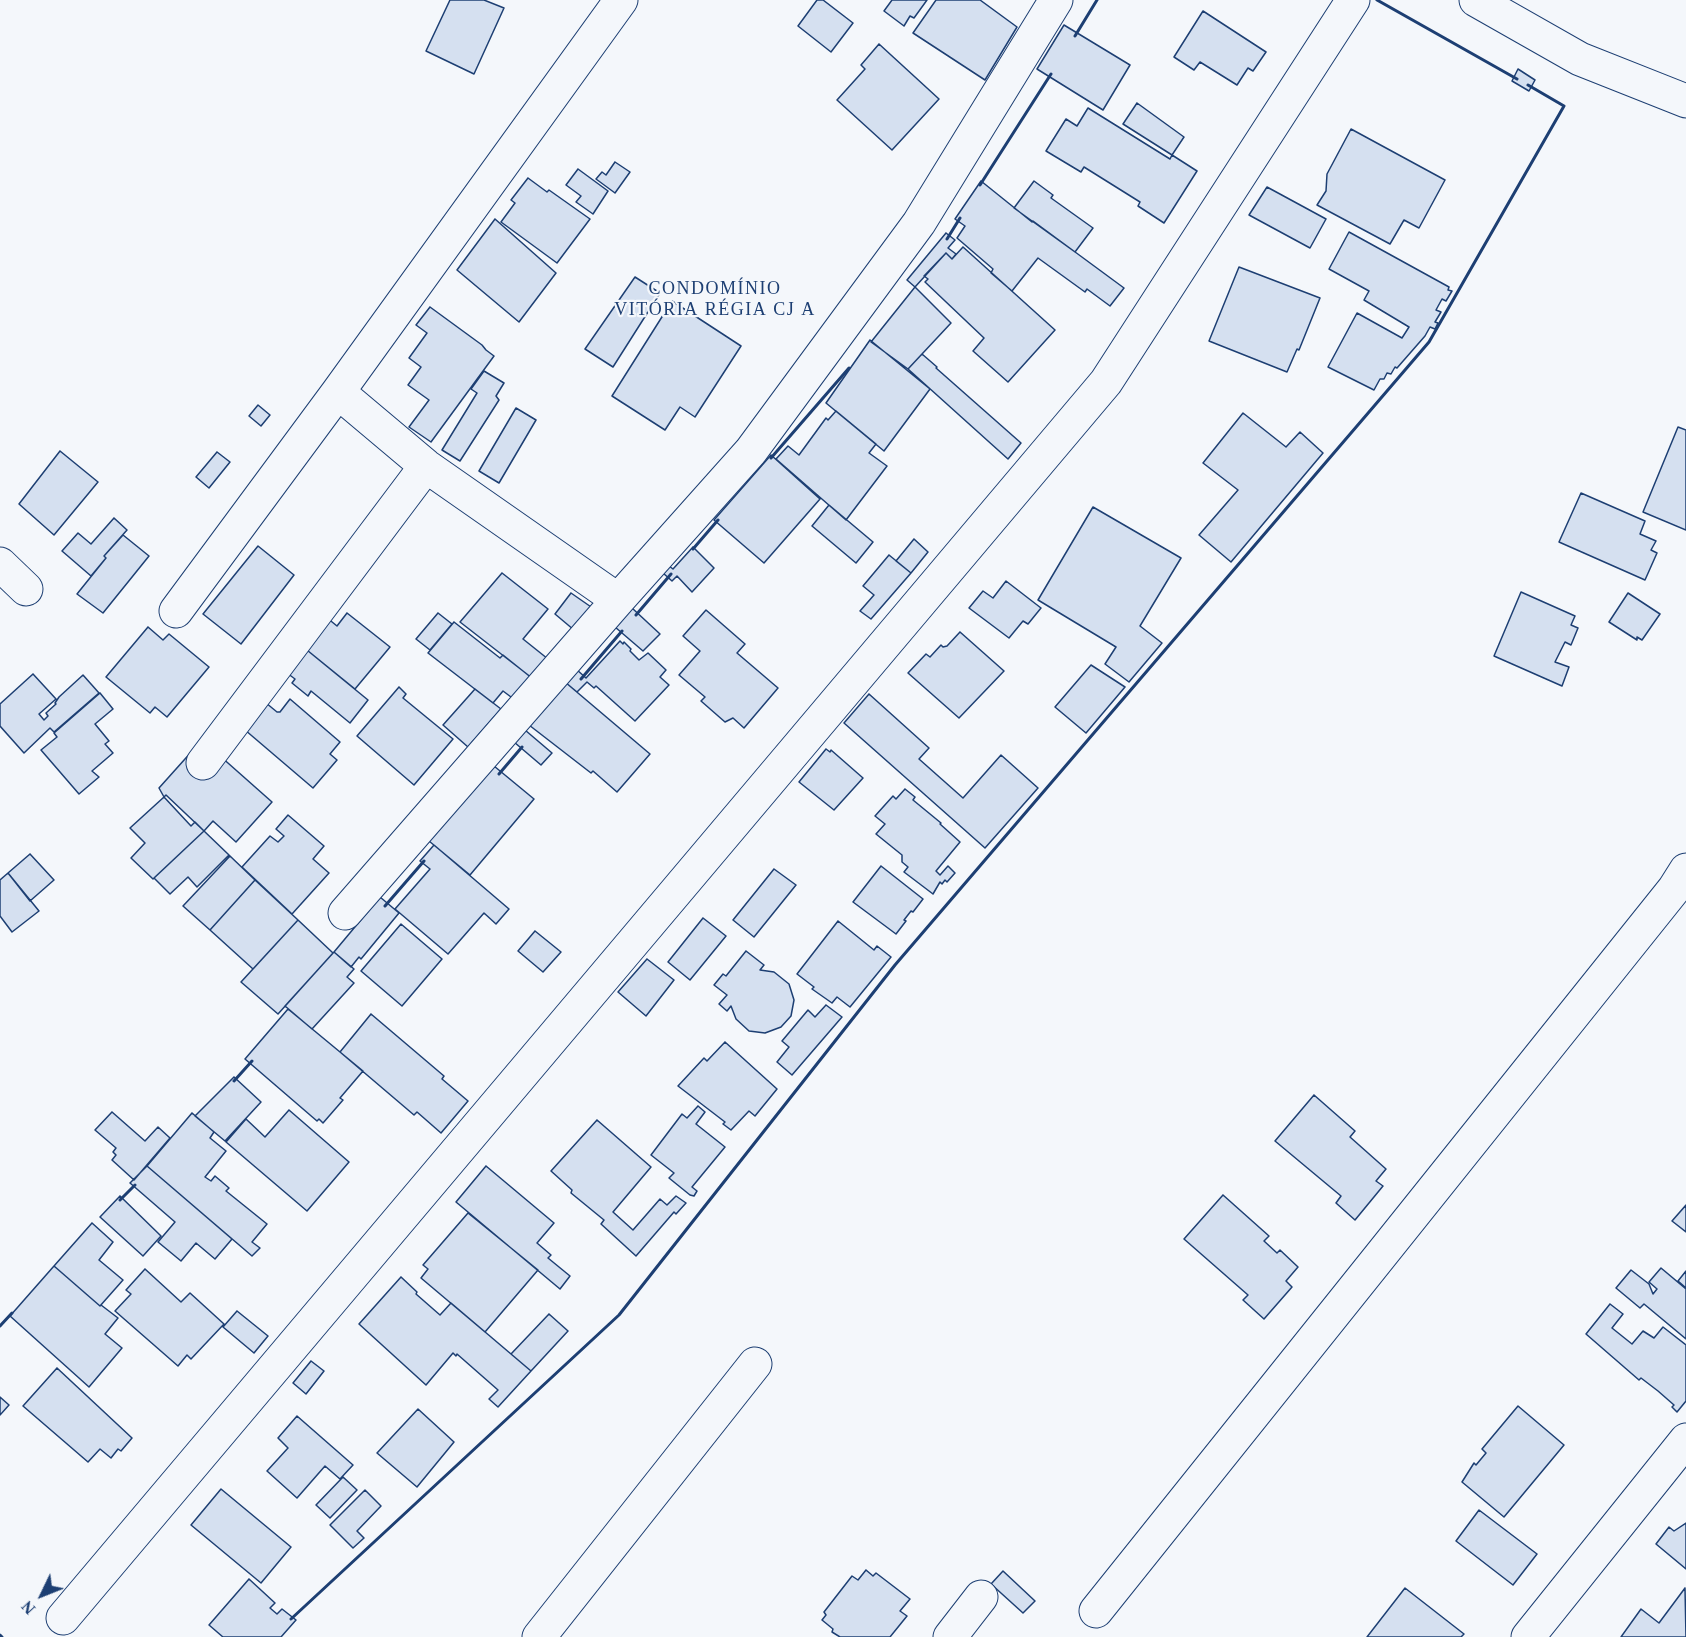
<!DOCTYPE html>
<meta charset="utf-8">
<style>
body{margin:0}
#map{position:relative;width:1686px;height:1637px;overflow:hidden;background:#f4f7fb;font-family:Georgia,serif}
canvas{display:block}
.north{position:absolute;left:12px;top:1565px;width:60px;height:60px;-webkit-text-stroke:4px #f4f7fb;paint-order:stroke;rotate:227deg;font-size:16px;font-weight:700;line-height:24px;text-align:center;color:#1d3f73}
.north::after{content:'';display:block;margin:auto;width:21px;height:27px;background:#1d3f73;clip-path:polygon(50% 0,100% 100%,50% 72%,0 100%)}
</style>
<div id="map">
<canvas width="1686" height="1637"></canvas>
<div class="north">N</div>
</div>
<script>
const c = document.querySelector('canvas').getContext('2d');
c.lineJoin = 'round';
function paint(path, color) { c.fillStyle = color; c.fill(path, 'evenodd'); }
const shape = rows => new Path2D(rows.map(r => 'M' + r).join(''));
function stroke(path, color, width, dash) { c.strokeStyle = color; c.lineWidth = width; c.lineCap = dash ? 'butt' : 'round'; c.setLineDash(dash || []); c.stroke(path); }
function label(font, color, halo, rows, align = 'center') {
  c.font = font + ' Georgia,serif'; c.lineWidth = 4.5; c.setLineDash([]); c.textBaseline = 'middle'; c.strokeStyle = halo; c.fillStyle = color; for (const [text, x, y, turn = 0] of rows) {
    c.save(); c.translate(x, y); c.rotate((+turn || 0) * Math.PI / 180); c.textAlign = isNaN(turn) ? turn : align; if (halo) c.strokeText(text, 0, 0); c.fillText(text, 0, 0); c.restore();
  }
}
const building = shape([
 [450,0,484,0,504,8,474,74,426,51,450,0],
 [817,0,823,0,853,23,831,52,798,26,817,0],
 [892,0,927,0,914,18,910,16,904,26,884,11,892,0],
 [936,0,980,0,1017,27,985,80,913,33,936,0],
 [1203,11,1266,52,1253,71,1248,68,1237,85,1200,62,1194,70,1174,57,1203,11],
 [1064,25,1130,65,1103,110,1037,69,1064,25],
 [879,44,939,99,892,150,837,100,865,69,861,65,879,44],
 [1518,69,1535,80,1529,91,1512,81,1518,69],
 [1137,103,1184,137,1172,155,1123,124,1137,103],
 [1088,108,1170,159,1172,155,1197,171,1164,223,1138,206,1140,202,1084,167,1081,172,1046,151,1066,119,1077,126,1088,108],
 [1351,129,1445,180,1419,228,1404,220,1390,244,1317,205,1326,191,1327,174,1351,129],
 [615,162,630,172,615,193,596,179,602,172,606,175,615,162],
 [578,169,608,191,593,214,576,202,581,196,566,185,578,169],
 [528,178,547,192,549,190,590,219,557,263,501,222,515,203,511,200,528,178],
 [981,181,1032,222,1033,221,1124,288,1110,306,1087,289,1085,292,1038,258,1012,291,991,273,993,269,957,238,965,226,955,219,981,181],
 [1034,181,1053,195,1051,198,1093,228,1075,252,1014,208,1034,181],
 [1267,187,1326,219,1310,248,1249,215,1267,187],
 [495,219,556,273,519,322,457,270,495,219],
 [1349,232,1449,287,1448,290,1452,291,1446,301,1442,299,1436,310,1441,312,1435,322,1438,323,1435,329,1430,327,1425,336,1397,368,1395,367,1391,374,1387,373,1384,379,1380,379,1374,390,1328,367,1357,313,1402,338,1409,327,1364,300,1369,291,1329,269,1349,232],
 [946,233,955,240,948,248,956,254,952,259,946,253,915,287,907,280,946,233],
 [963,247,1055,330,1008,382,973,351,984,338,925,282,928,279,924,276,946,253,952,259,963,247],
 [1239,267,1320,298,1299,350,1297,349,1287,372,1209,341,1239,267],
 [635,277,660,293,613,367,585,349,635,277],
 [915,287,951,323,908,369,871,342,915,287],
 [672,301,741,346,695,417,680,407,665,430,612,396,672,301],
 [430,307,482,345,486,350,494,356,431,442,409,427,429,400,408,385,421,367,409,358,427,333,416,325,430,307],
 [870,340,930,389,884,451,826,403,870,340],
 [922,354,937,367,936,368,1021,443,1008,459,908,369,922,354],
 [484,371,504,383,496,396,499,400,460,461,442,450,477,393,471,389,484,371],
 [258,405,270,415,261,426,249,416,258,405],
 [516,408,536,420,499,483,479,471,516,408],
 [836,411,876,444,869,453,887,466,846,520,776,459,788,446,799,455,826,418,828,420,836,411],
 [1243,413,1286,447,1300,432,1323,453,1231,562,1199,535,1238,490,1203,463,1243,413],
 [1678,427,1686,430,1686,530,1643,512,1678,427],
 [60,451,98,482,54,535,19,504,60,451],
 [217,452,230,462,209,488,196,477,217,452],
 [771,455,820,499,764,563,714,520,771,455],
 [1581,493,1645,521,1640,534,1656,541,1651,550,1657,553,1645,580,1559,542,1581,493],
 [829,505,873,542,856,563,812,526,829,505],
 [1093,507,1181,558,1140,626,1162,643,1129,682,1105,664,1116,647,1038,600,1093,507],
 [114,518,127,530,104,556,106,558,91,576,62,551,78,533,91,544,114,518],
 [123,535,149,556,103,613,77,594,106,558,104,556,123,535],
 [914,539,928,552,911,573,896,561,914,539],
 [258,546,294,575,241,644,203,614,258,546],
 [693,547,714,568,692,592,677,576,672,581,663,573,669,566,673,569,693,547],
 [889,555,911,573,871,619,860,611,874,595,863,586,889,555],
 [502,573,548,609,523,639,548,659,532,678,460,622,502,573],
 [1006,581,1041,608,1028,624,1023,621,1009,638,969,608,983,591,993,598,1006,581],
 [1521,592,1575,616,1571,625,1578,628,1571,645,1565,642,1555,662,1569,667,1562,686,1494,656,1521,592],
 [571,593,594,609,574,630,555,614,571,593],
 [1628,593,1660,614,1642,640,1637,637,1637,640,1609,622,1628,593],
 [632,608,660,634,643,651,615,627,632,608],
 [706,610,745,644,737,653,778,688,744,728,733,718,725,722,701,701,705,697,679,675,700,651,683,636,706,610],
 [347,613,390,647,355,689,302,646,326,617,337,626,347,613],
 [438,613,452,624,430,650,416,639,438,613],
 [454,622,500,658,503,655,533,679,515,700,503,691,493,703,428,653,454,622],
 [148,627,163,640,169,634,209,667,167,717,155,707,150,713,106,677,148,627],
 [960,632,1004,671,959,718,908,673,926,654,930,657,941,645,943,647,947,646,960,632],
 [620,641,623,644,624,642,631,649,630,651,639,660,648,653,666,670,660,677,669,685,635,721,596,686,594,688,587,682,577,692,565,682,576,669,586,678,620,641],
 [302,646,368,700,350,723,311,691,308,696,292,683,295,679,283,670,302,646],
 [1091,665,1125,687,1086,733,1055,707,1091,665],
 [33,674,56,699,39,714,44,720,48,716,46,713,56,704,55,703,59,697,83,675,99,693,54,732,50,728,24,753,0,726,0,704,33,674],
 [565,682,650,754,617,792,593,771,591,773,529,725,565,682],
 [399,687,406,694,403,698,453,739,414,785,357,736,399,687],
 [475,689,501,709,468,747,443,725,475,689],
 [100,693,113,709,95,724,109,741,105,744,113,753,92,771,99,777,79,794,41,750,57,737,54,733,100,693],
 [869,694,929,748,919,759,963,798,1001,755,1038,788,985,848,844,723,869,694],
 [260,698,277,712,280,712,290,699,340,742,330,754,337,760,313,788,238,724,260,698],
 [525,730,552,753,541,765,514,742,525,730],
 [202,740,272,802,236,842,213,821,204,831,166,795,164,797,159,788,202,740],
 [826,749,830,752,831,750,863,778,834,810,799,782,826,749],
 [494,766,534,799,470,875,429,841,494,766],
 [905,789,915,797,913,800,941,823,940,824,960,842,936,871,940,875,948,866,955,873,947,882,945,880,942,884,940,882,933,894,904,872,908,867,902,862,902,855,876,834,885,824,875,816,893,796,896,799,905,789],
 [164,797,191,826,195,822,204,831,153,879,131,858,145,843,130,828,164,797],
 [288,815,324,846,313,859,329,873,292,914,242,867,270,836,278,842,284,836,276,829,288,815],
 [204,831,229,855,197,887,188,877,170,894,154,878,204,831],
 [434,845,509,909,496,924,484,913,448,954,395,909,430,869,420,861,434,845],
 [30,854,54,880,30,901,8,873,30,854],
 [230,856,255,880,210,930,183,906,230,856],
 [881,866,923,899,913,912,911,911,904,920,906,921,896,934,853,902,881,866],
 [774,869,796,885,754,937,733,920,774,869],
 [8,873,39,911,12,932,0,916,0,880,8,873],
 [255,880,298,920,253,969,210,930,255,880],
 [380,897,399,913,361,959,359,957,351,967,334,952,380,897],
 [703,918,726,936,690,980,668,962,703,918],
 [298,920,333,953,278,1014,241,982,298,920],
 [838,921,874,950,877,946,891,957,850,1007,837,997,832,1003,812,989,814,987,797,974,838,921],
 [401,924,442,959,402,1006,361,971,401,924],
 [535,931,561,952,543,972,518,951,535,931],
 [746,951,764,965,760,970,774,972,789,984,794,1000,791,1016,781,1027,765,1033,749,1031,736,1019,731,1006,727,1011,719,1004,727,995,714,985,723,974,726,976,746,951],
 [334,952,354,969,347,977,354,983,312,1029,285,1006,334,952],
 [647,959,674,980,646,1016,618,992,647,959],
 [826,1005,842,1017,792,1075,777,1062,789,1047,782,1041,808,1010,815,1017,826,1005],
 [288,1009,363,1071,340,1098,343,1100,323,1123,319,1119,317,1121,245,1059,288,1009],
 [371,1014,444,1076,442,1079,468,1101,441,1133,417,1112,414,1115,340,1052,371,1014],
 [725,1042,777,1089,755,1116,749,1111,731,1130,723,1124,725,1122,678,1086,704,1058,707,1061,725,1042],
 [234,1077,261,1102,225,1141,195,1116,234,1077],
 [1314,1095,1355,1131,1350,1137,1386,1169,1376,1181,1383,1186,1355,1220,1336,1203,1341,1196,1275,1141,1314,1095],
 [698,1106,705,1112,696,1124,725,1147,692,1187,697,1191,694,1196,690,1195,669,1178,674,1173,651,1155,682,1114,687,1118,698,1106],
 [289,1110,349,1162,307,1211,226,1142,246,1119,265,1137,289,1110],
 [112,1112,145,1141,158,1127,170,1138,134,1180,112,1160,116,1155,113,1152,116,1148,95,1130,112,1112],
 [192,1113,214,1132,210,1138,226,1151,205,1177,211,1181,215,1176,229,1188,226,1191,267,1224,252,1242,260,1248,252,1256,147,1166,192,1113],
 [597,1120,651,1167,613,1212,633,1230,660,1199,667,1205,676,1196,686,1203,676,1214,674,1212,636,1256,601,1224,604,1220,571,1193,572,1190,551,1171,597,1120],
 [147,1166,232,1239,215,1259,196,1243,181,1261,158,1242,175,1222,130,1183,147,1166],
 [486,1166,554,1223,537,1243,551,1255,548,1258,570,1276,560,1289,456,1202,486,1166],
 [1223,1195,1269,1236,1264,1241,1277,1253,1280,1250,1298,1267,1286,1281,1292,1287,1264,1319,1243,1300,1248,1295,1184,1239,1223,1195],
 [120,1196,161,1236,143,1256,100,1217,120,1196],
 [1686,1205,1686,1232,1672,1221,1686,1205],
 [468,1213,538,1270,485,1332,421,1278,428,1269,423,1265,468,1213],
 [92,1223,113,1242,99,1260,123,1280,100,1306,54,1266,92,1223],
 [54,1266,100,1306,101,1305,118,1318,105,1334,122,1348,89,1387,10,1316,54,1266],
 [1661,1268,1686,1289,1686,1339,1644,1304,1640,1308,1616,1288,1631,1270,1649,1284,1653,1294,1657,1289,1649,1282,1661,1268],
 [145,1269,181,1302,190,1293,224,1324,191,1359,187,1355,178,1366,115,1311,131,1294,126,1290,145,1269],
 [1686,1271,1686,1288,1678,1281,1686,1271],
 [401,1277,417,1292,416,1294,440,1315,451,1303,531,1371,498,1407,489,1399,498,1390,457,1354,456,1356,453,1353,426,1385,359,1324,401,1277],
 [1610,1304,1623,1314,1612,1328,1632,1344,1643,1331,1654,1338,1663,1327,1686,1345,1686,1401,1677,1412,1672,1407,1674,1405,1658,1391,1641,1378,1639,1380,1586,1334,1610,1304],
 [237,1311,268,1336,254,1353,223,1327,237,1311],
 [549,1314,568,1331,531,1371,511,1354,549,1314],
 [311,1361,324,1371,306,1394,293,1383,311,1361],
 [57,1368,132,1438,121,1451,118,1449,111,1458,100,1449,88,1462,23,1406,57,1368],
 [0,1397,9,1405,0,1415,0,1397],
 [1518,1406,1564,1445,1504,1517,1462,1482,1474,1463,1476,1465,1486,1453,1482,1449,1518,1406],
 [418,1409,454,1442,417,1487,377,1453,418,1409],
 [297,1416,353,1465,340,1479,325,1466,297,1498,267,1471,288,1448,278,1438,297,1416],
 [343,1477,357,1490,330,1518,316,1505,343,1477],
 [221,1489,291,1547,261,1583,191,1525,221,1489],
 [365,1490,381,1506,357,1531,364,1538,353,1548,330,1525,365,1490],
 [1479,1510,1537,1554,1513,1585,1456,1541,1479,1510],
 [1686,1523,1686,1569,1656,1544,1669,1527,1674,1531,1686,1523],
 [866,1570,873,1576,876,1573,910,1599,900,1611,907,1616,890,1637,840,1637,832,1632,833,1629,822,1620,826,1615,824,1612,852,1576,858,1580,866,1570],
 [1003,1571,1035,1601,1023,1613,991,1584,1003,1571],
 [249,1579,275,1603,270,1608,277,1614,282,1609,296,1620,281,1637,223,1637,209,1625,249,1579],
 [1405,1588,1464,1634,1461,1637,1367,1637,1405,1588],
 [1685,1588,1686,1637,1621,1637,1641,1609,1659,1623,1685,1588]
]);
paint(building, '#d5e0f0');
stroke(building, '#1d3f73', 1.5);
const minor = shape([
 [1476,0,1580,59,1686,101],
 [338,392,426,466,618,600],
 [0,564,26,589],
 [176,611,338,392,621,0],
 [203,763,426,466],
 [345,913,618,600,751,451,919,223,1056,0],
 [1096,1611,1674,889,1686,870],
 [63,1618,1106,382,1353,0],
 [539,1637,755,1364],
 [950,1637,981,1597],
 [1528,1637,1686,1440]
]);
stroke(minor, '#1d3f73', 35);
stroke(minor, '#f4f7fb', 33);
stroke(shape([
 [1377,0,1517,79],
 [1075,36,1097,0],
 [980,185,1051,74],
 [947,239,960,218],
 [771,458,849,368],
 [693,549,718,520],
 [636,615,671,574],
 [581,679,622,631],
 [499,774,522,747],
 [385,906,424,861],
 [234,1081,252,1061],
 [120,1200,135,1185],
 [0,1326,12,1313],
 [291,1619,619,1315,895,965,1429,342,1564,106,1528,85],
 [0,1635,2,1637]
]), '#1d3f73', 3);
c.letterSpacing = '1.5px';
label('18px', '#1d3f73', '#f4f7fb', [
 ["CONDOMÍNIO",715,289],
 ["VITÓRIA RÉGIA CJ A",715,310]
]);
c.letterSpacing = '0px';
</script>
